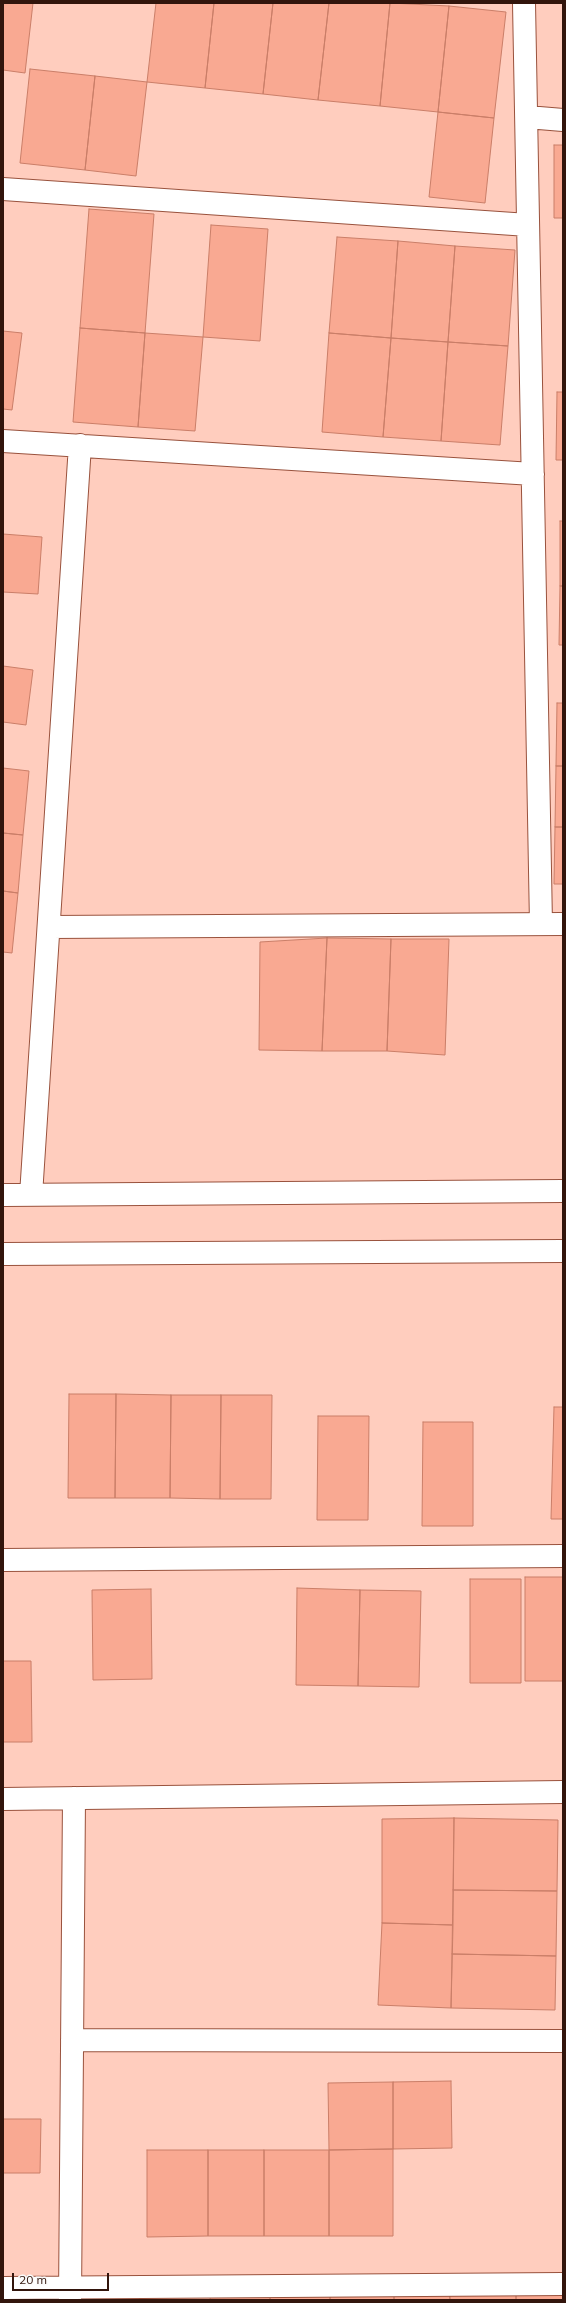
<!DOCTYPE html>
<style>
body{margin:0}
#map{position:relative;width:566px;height:2303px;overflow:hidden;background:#ffcdbe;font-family:Mulish,sans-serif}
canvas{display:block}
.frame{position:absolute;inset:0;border:4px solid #32150c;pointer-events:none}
.scale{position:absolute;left:12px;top:2273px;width:97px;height:18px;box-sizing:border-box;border:2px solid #32150c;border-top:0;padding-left:5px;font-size:12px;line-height:14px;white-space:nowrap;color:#32150c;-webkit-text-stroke:3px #fbfbfb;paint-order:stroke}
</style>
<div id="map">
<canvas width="566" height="2303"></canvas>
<div class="frame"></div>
<div class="scale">20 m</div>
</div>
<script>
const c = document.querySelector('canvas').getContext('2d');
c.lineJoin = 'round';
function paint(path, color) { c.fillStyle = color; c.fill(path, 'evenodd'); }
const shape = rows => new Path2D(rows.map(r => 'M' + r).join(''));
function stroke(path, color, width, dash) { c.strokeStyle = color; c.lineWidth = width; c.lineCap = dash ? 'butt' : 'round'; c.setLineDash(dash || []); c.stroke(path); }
const building = shape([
 [3,3,33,3,25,73,3,70,3,3],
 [156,3,214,3,205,88,147,82,156,3],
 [214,3,273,3,263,94,205,88,214,3],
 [273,3,329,3,318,100,263,94,273,3],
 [329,3,390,3,380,106,318,100,329,3],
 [390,3,449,6,438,112,380,106,390,3],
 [449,6,506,12,494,118,438,112,449,6],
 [30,69,95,76,85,170,20,163,30,69],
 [95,76,147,82,136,176,85,170,95,76],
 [438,112,494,118,485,203,429,197,438,112],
 [554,145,563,145,563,218,554,218,554,145],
 [89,209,154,214,145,333,80,328,89,209],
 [211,225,268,229,260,341,203,337,211,225],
 [337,237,398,241,391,338,329,333,337,237],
 [398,241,455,246,448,342,391,338,398,241],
 [455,246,515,250,508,346,448,342,455,246],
 [80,328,145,333,138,427,73,422,80,328],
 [3,331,22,333,12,410,3,409,3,331],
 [145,333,203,337,195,431,138,427,145,333],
 [329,333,391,338,383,437,322,432,329,333],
 [391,338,448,342,441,441,383,437,391,338],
 [448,342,508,346,500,445,441,441,448,342],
 [557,392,563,392,563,460,556,460,557,392],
 [560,521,563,521,563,586,560,586,560,521],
 [3,534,42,537,38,594,3,592,3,534],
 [560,586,563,586,563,645,559,645,560,586],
 [3,666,33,670,26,725,3,722,3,666],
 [557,703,563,703,563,766,556,766,557,703],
 [556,766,563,766,563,827,555,827,556,766],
 [3,768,29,771,23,835,3,833,3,768],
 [555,827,563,827,563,884,554,884,555,827],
 [3,833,23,835,18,893,3,891,3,833],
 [3,891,18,893,12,953,3,952,3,891],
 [327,938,322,1051,259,1050,260,942,327,938],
 [327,938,391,939,387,1051,322,1051,327,938],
 [391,939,449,939,445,1055,387,1051,391,939],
 [69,1394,116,1394,115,1498,68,1498,69,1394],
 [116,1394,171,1395,170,1498,115,1498,116,1394],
 [171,1395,221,1395,220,1499,170,1498,171,1395],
 [221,1395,272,1395,271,1499,220,1499,221,1395],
 [554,1407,563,1407,563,1519,551,1519,554,1407],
 [318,1416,369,1416,368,1520,317,1520,318,1416],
 [423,1422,473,1422,473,1526,422,1526,423,1422],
 [525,1577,563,1577,563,1681,525,1681,525,1577],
 [470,1579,521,1579,521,1683,470,1683,470,1579],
 [297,1588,360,1590,358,1686,296,1685,297,1588],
 [151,1589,152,1679,93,1680,92,1590,151,1589],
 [360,1590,421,1591,419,1687,358,1686,360,1590],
 [3,1661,31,1661,32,1742,3,1742,3,1661],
 [454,1818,453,1925,382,1923,382,1819,454,1818],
 [454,1818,558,1820,557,1891,453,1890,454,1818],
 [453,1890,557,1891,556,1956,452,1954,453,1890],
 [382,1923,453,1925,451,2008,378,2005,382,1923],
 [452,1954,556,1956,555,2010,451,2008,452,1954],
 [451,2081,452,2148,393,2149,393,2082,451,2081],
 [393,2082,393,2149,329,2150,328,2083,393,2082],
 [3,2119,41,2119,40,2173,3,2173,3,2119],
 [393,2149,393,2236,329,2236,329,2150,393,2149],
 [147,2150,208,2150,208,2236,147,2237,147,2150],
 [208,2150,264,2150,264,2236,208,2236,208,2150],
 [264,2150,329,2150,329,2236,264,2236,264,2150],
 [563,2285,563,2300,516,2300,516,2286,563,2285],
 [394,2286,394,2300,330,2300,330,2287,394,2286],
 [394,2286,449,2286,450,2300,394,2300,394,2286],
 [449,2286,516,2286,516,2300,450,2300,449,2286],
 [211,2288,270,2291,270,2300,210,2300,211,2288],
 [270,2291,330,2293,330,2300,270,2300,270,2291]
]);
paint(building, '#f9a992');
stroke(building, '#ca7e68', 1);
const minor = shape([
 [524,3,541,924],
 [527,117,563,120],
 [3,189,528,225],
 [3,441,533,474],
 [50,927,563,924],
 [3,1195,563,1191],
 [31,1195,80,445],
 [3,1254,563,1251],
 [3,1560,563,1556],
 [3,1799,563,1792],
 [72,2040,563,2041],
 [3,2288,563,2284],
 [70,2300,74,1798]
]);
stroke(minor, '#99523d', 24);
stroke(minor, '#fff', 22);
</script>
